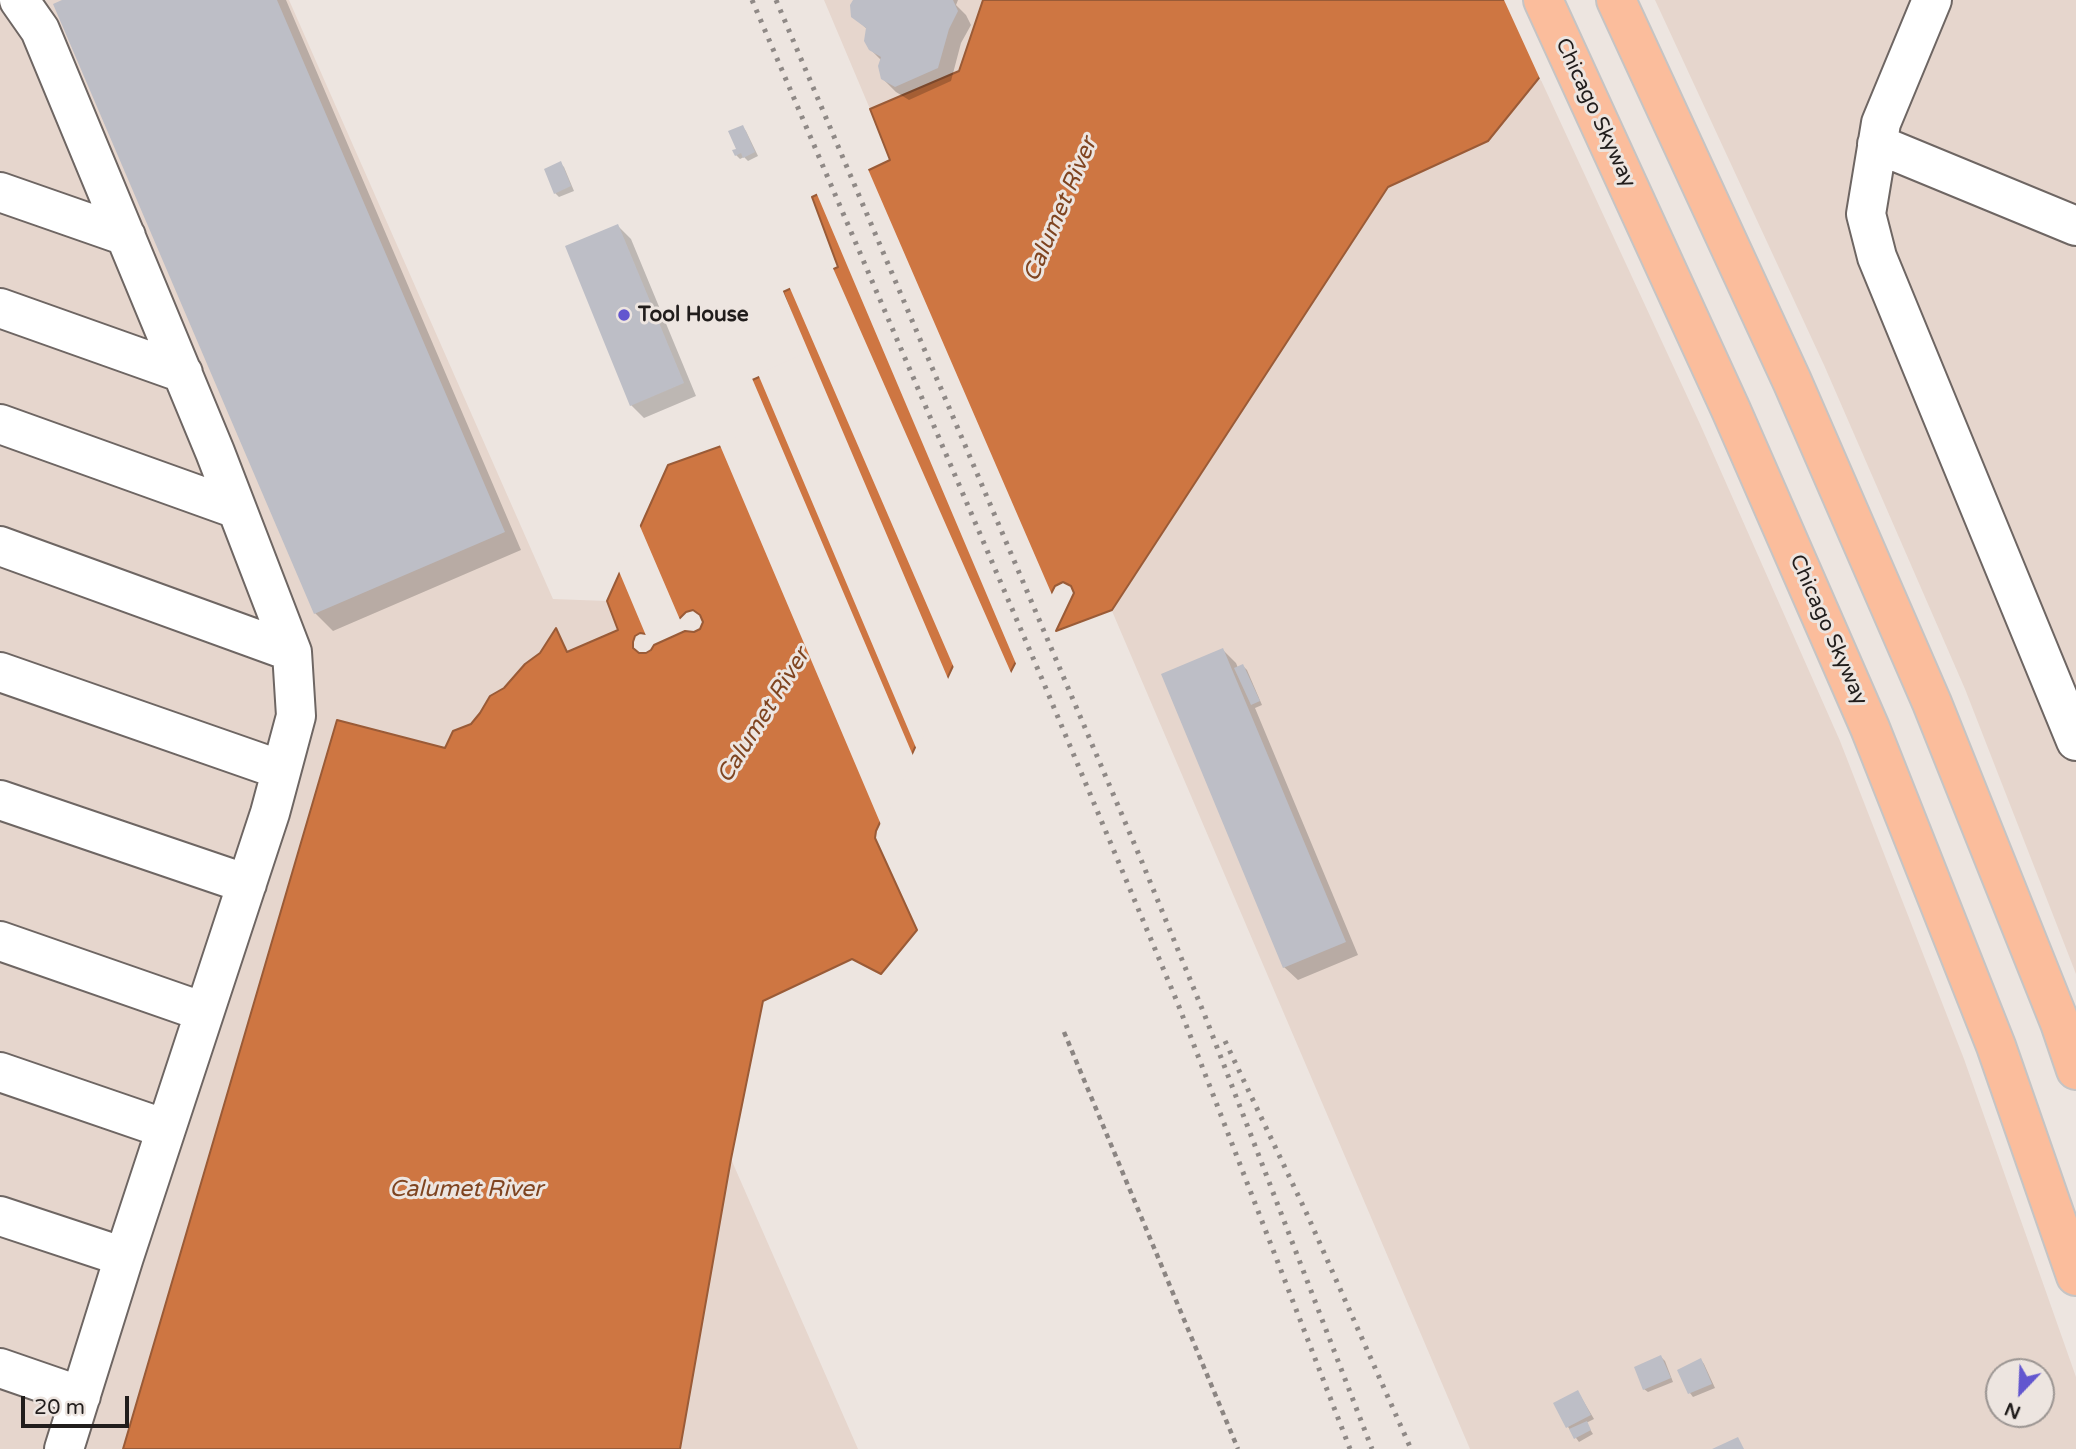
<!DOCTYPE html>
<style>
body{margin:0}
#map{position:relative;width:2076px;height:1449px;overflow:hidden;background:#ede5e0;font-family:"Varela Round",sans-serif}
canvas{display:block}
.north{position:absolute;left:1985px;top:1358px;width:70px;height:70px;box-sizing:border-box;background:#ede5e0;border:2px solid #9b9592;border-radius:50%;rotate:203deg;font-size:19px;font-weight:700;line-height:28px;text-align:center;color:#211d1c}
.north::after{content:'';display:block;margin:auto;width:24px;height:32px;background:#6256cf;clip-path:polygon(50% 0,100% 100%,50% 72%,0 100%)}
.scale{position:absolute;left:21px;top:1396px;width:108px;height:32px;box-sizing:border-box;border:4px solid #211d1c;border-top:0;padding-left:9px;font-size:21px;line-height:24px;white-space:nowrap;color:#211d1c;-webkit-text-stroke:5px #ede5e0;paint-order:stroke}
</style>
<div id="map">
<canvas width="2076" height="1449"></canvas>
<div class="north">N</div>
<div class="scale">20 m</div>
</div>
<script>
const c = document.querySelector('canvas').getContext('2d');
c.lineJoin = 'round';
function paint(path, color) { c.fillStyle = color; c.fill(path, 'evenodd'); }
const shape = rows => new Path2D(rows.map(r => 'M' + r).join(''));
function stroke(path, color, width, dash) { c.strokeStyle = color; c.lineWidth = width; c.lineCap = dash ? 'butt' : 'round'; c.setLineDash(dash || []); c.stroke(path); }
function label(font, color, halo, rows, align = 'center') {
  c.font = font + ' "Varela Round",sans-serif'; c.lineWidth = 6; c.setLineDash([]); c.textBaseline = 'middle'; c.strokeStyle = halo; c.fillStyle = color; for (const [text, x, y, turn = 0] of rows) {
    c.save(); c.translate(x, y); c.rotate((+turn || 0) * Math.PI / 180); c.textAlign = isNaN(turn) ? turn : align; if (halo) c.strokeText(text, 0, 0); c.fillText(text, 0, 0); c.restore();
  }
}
paint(shape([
 [0,0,289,0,553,599,607,601,618,630,567,653,555,628,540,653,525,664,504,688,490,696,480,713,471,724,453,731,170,1293,123,1449,0,1449],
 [824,0,983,0,959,71,870,109],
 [1655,0,2076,0,2076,974,1965,689,1824,365],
 [1540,78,1700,424,1840,741,1964,1059,2076,1377,2076,1449,1470,1449,1112,611,1388,187,1488,141],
 [1999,1372,2041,1372,2041,1414,1999,1414],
 [731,1159,858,1449,680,1449]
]), '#e6d6cd');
const water = shape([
 [983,0,1602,0,1488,141,1388,187,1112,610,1056,631,1074,593,1071,586,1063,582,1055,586,1008,677,971,668,961,662,953,666,876,831,875,838,917,930,881,974,852,959,763,1001,731,1159,680,1449,123,1449,337,720,445,748,453,731,471,724,480,713,490,696,504,688,525,664,540,653,556,628,567,652,618,630,607,601,668,465,769,429,750,381,807,356,783,292,838,267,812,197,890,160,870,109,959,71,983,0],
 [693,610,700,615,703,622,700,629,694,632,685,631,654,645,651,650,646,653,639,653,633,648,633,642,635,636,640,633,646,634,679,619,686,612,693,610]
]);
paint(water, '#ce7642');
stroke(water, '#9a5b37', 2);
paint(shape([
 [1504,0,1606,0,1541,81],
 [867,167,1053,597,1017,666,816,192],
 [832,266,1012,675,1009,680,969,685,966,682,967,670,961,666,955,670,789,286],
 [782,289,949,681,917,750,758,374,803,354,780,294],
 [751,376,914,758,882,827,719,443,765,427,747,382,747,379],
 [639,524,681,622,647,638,618,569]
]), '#ede5e0');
paint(shape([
 [67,0,286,0,521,550,333,631,315,613,55,5],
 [853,0,958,0,956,5,966,15,971,25,961,43,951,81,909,100,896,92,883,79,882,61,870,49,868,30,853,16],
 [743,127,746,131,758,156,748,161,744,157,740,159,736,155],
 [560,163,564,167,574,191,559,197,555,193],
 [618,226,631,239,696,396,644,418,631,405],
 [1223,650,1236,663,1238,668,1243,666,1247,670,1262,705,1255,708,1358,955,1298,980,1284,967],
 [1661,1357,1665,1361,1673,1382,1648,1392,1644,1389],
 [1701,1360,1704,1364,1715,1388,1693,1397,1690,1393],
 [1578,1392,1594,1419,1586,1423,1593,1434,1579,1442,1568,1427]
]), '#0003');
paint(shape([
 [62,0,277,0,505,532,314,614,53,4],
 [853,0,953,0,958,11,949,29,938,68,895,87,881,79,878,66,881,57,869,50,864,41,866,28,851,17,850,5],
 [743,125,755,152,743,158,741,153,735,156,732,150,736,149,728,131],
 [561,161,571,186,554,194,544,169],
 [618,224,684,383,630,406,565,246],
 [1223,648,1346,942,1283,968,1161,674],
 [1243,664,1260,701,1251,705,1234,668],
 [1661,1355,1671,1378,1643,1390,1634,1367],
 [1701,1358,1712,1384,1688,1394,1677,1370],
 [1578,1390,1591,1415,1566,1428,1553,1403],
 [1587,1421,1591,1430,1574,1439,1569,1429],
 [1738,1437,1744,1449,1712,1449]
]), '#bdbec6');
const minor = shape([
 [19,0,40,30,215,452,292,652,296,716,270,813,124,1257,64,1449],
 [1932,0,1881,123,1866,214,1877,257,2076,741],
 [1877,144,2076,226],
 [0,192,126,236],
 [0,308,183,373],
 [0,424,237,509],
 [0,546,292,652],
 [0,672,281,770],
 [0,800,247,884],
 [0,941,204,1012],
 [0,1072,166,1129],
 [0,1216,124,1257],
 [0,1368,81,1396]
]);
const highway = shape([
 [1543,0,1731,410,1870,728,1996,1046,2076,1276],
 [1616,0,1792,381,1932,703,2060,1023,2076,1070]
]);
stroke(minor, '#6e6663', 42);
stroke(highway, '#c5c4c4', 42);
stroke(shape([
 [1064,1032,1238,1449]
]), '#8b8582', 4.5, [5, 5]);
stroke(minor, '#fff', 38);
stroke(highway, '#fbbd9c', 38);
stroke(shape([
 [752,0,1042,679,1178,1004,1350,1449],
 [776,0,1142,862,1205,1016,1372,1449],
 [1225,1041,1306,1212,1411,1449]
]), '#8f8986', 5, [3.5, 7]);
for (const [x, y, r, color] of [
 [624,315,7,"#6256cf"]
]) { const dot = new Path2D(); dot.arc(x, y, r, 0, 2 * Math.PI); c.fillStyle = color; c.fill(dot); stroke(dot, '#ede5e0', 2.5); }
label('21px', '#211d1c', '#ede5e0', [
 ["Chicago Skyway",1595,113,65],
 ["Chicago Skyway",1828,630,66]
]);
label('bold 21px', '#211d1c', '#ede5e0', [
 ["Tool House",638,315]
], 'left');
label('italic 23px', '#7f4420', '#ede5e0', [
 ["Calumet River",1061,210,-67],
 ["Calumet River",764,716,-58],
 ["Calumet River",466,1190]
]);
</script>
